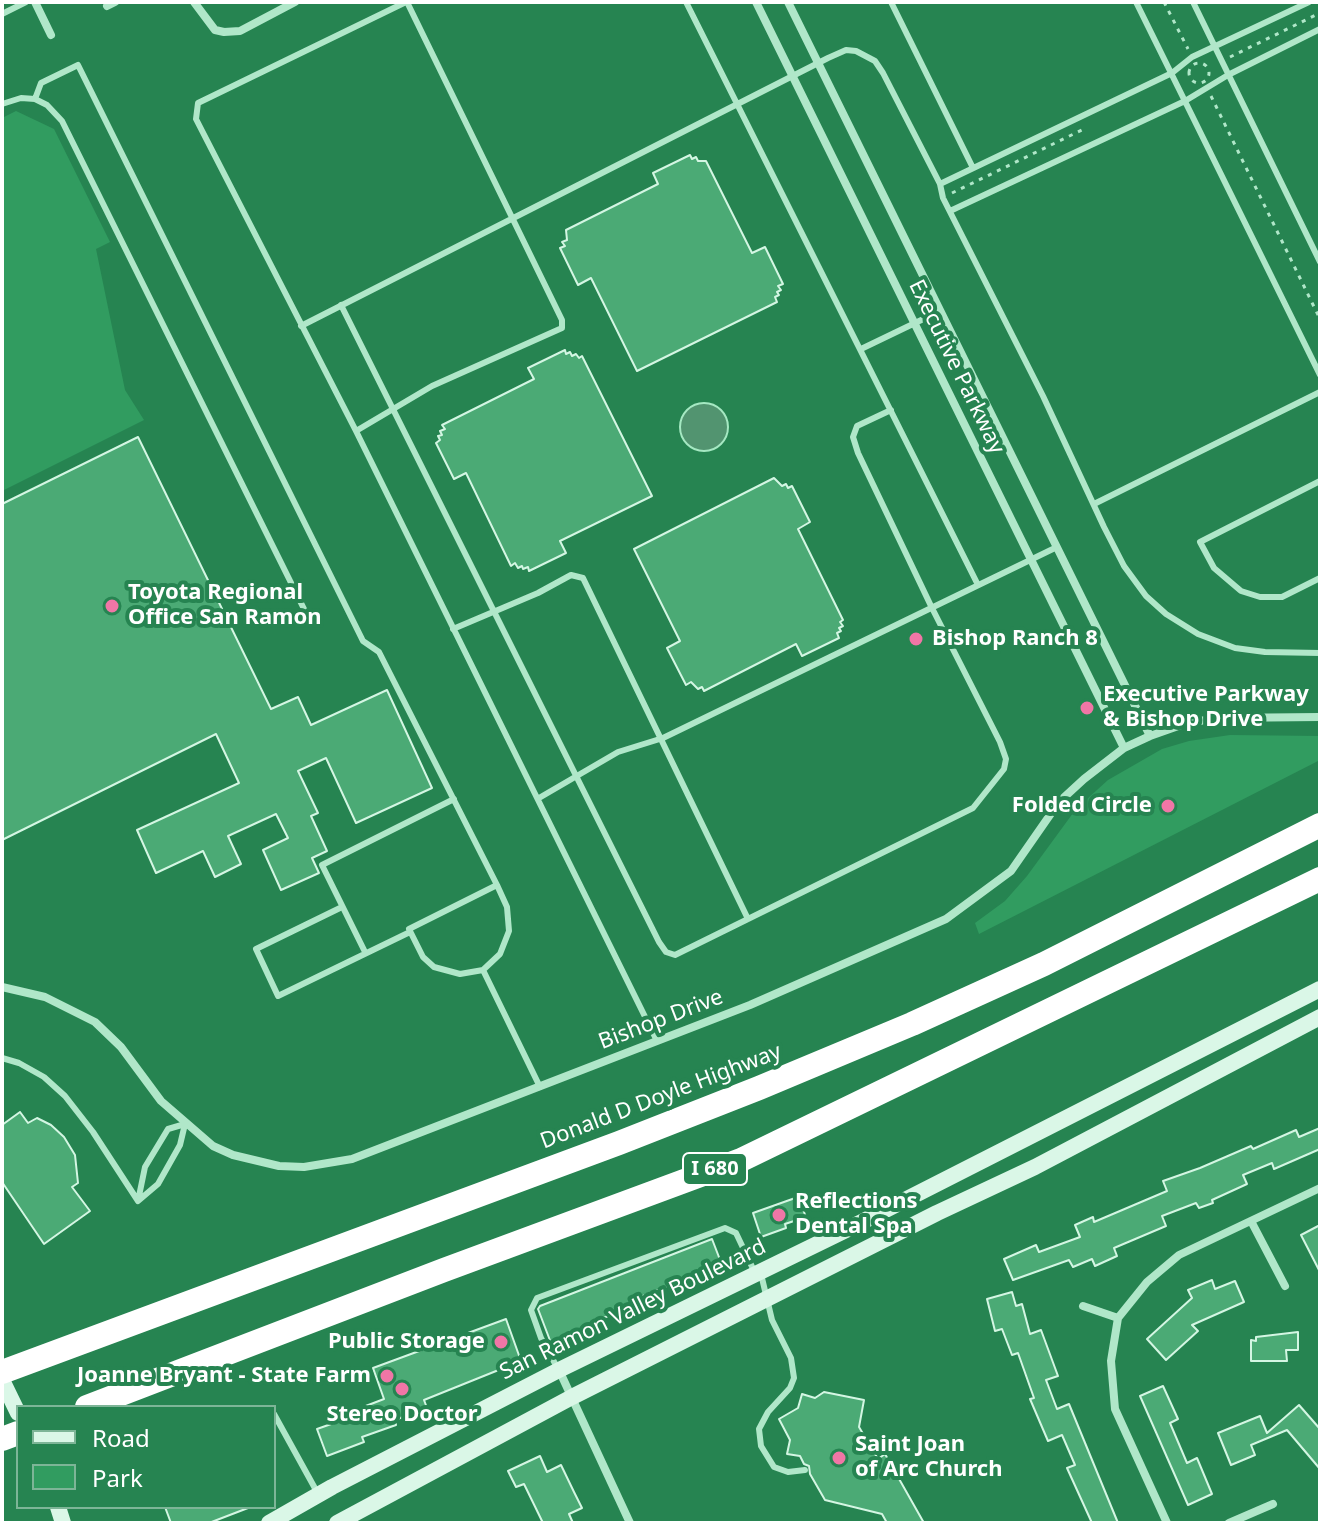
<!DOCTYPE html>
<style>
body{margin:0}
#map{position:relative;width:1322px;height:1525px;overflow:hidden;background:#268451;font-family:"Noto Sans",sans-serif}
canvas{display:block}
.frame{position:absolute;inset:0;border:4px solid #fff;pointer-events:none}
.legend{position:absolute;left:16px;top:1405px;width:260px;height:104px;box-sizing:border-box;background:#268451;border:2px solid #7db597;margin:0;padding:10px 14px;list-style:none;font-size:24px;color:#fff}
.legend li{display:flex;align-items:center;gap:16px;height:40px}
.legend b{width:40px;border:2px solid #7db597}
</style>
<div id="map">
<canvas width="1322" height="1525"></canvas>
<div class="frame"></div>
<ul class="legend">
<li><b style="height:10px;background:#daf7e7"></b>Road</li>
<li><b style="height:22px;background:#319c60"></b>Park</li>
</ul>
</div>
<script>
const c = document.querySelector('canvas').getContext('2d');
c.lineJoin = 'round';
function paint(path, color) { c.fillStyle = color; c.fill(path, 'evenodd'); }
const shape = rows => new Path2D(rows.map(r => 'M' + r).join(''));
function stroke(path, color, width, dash) { c.strokeStyle = color; c.lineWidth = width; c.lineCap = dash ? 'butt' : 'round'; c.setLineDash(dash || []); c.stroke(path); }
function label(font, color, halo, rows, align = 'center') {
  c.font = font + ' "Noto Sans",sans-serif'; c.lineWidth = 8; c.setLineDash([]); c.textBaseline = 'middle'; c.strokeStyle = halo; c.fillStyle = color; for (const [text, x, y, turn = 0] of rows) {
    c.save(); c.translate(x, y); c.rotate((+turn || 0) * Math.PI / 180); c.textAlign = isNaN(turn) ? turn : align; if (halo) c.strokeText(text, 0, 0); c.fillText(text, 0, 0); c.restore();
  }
}
paint(shape([
 [16,111,54,129,110,242,96,249,125,390,144,420,2,491,2,118],
 [1230,735,1320,736,1320,760,979,934,975,923,1005,901,1027,876,1076,809,1108,780,1162,749,1189,741]
]), '#319c60');
const water = shape([
 '680 427a24 24 0 1 1 48 0a24 24 0 1 1-48 0Z'
]);
paint(water, '#529470');
stroke(water, '#a5e8c2', 2);
const building = shape([
 [690,155,692,159,696,157,698,161,706,161,752,253,765,247,783,284,778,286,781,290,777,292,779,295,775,297,777,302,637,371,591,278,578,285,560,248,565,246,562,242,567,240,566,230,658,184,653,173,690,155],
 [565,350,566,354,570,352,572,356,576,354,579,358,582,356,652,496,560,541,566,553,529,571,528,567,523,569,522,566,518,568,515,563,511,566,466,473,454,479,436,443,440,440,438,436,442,435,440,431,445,429,442,425,534,379,528,368,565,350],
 [138,437,271,709,298,697,311,725,387,690,432,788,356,823,326,758,298,771,318,813,311,816,327,851,312,858,319,873,281,890,263,850,288,838,276,814,228,836,241,864,215,877,203,851,156,873,137,830,239,783,216,734,2,840,2,504,138,437],
 [774,478,782,486,786,484,788,488,792,486,810,522,798,529,843,620,840,622,843,626,839,628,841,631,837,633,839,638,802,656,796,644,704,691,702,687,698,689,691,682,686,685,667,648,680,641,634,549,774,478],
 [20,1112,28,1123,37,1118,51,1125,64,1137,75,1155,78,1183,72,1187,90,1211,44,1244,2,1182,2,1125,20,1112],
 [1320,1128,1320,1149,1274,1169,1272,1163,1243,1175,1247,1184,1212,1200,1213,1203,1199,1208,1196,1203,1162,1216,1166,1226,1114,1248,1117,1256,1095,1266,1092,1259,1073,1267,1069,1260,1013,1280,1004,1259,1036,1245,1039,1252,1080,1237,1075,1225,1093,1217,1094,1222,1167,1191,1163,1181,1200,1168,1251,1146,1253,1149,1296,1130,1299,1137,1320,1128],
 [798,1197,806,1217,785,1224,786,1228,761,1237,753,1213,798,1197],
 [1320,1225,1320,1272,1301,1235,1320,1225],
 [712,1239,722,1265,635,1299,637,1304,601,1319,603,1322,551,1343,538,1309,540,1306,712,1239],
 [1212,1280,1215,1289,1235,1281,1244,1302,1192,1325,1198,1331,1166,1360,1147,1339,1192,1298,1188,1290,1212,1280],
 [1012,1292,1016,1306,1022,1304,1030,1334,1041,1330,1058,1376,1046,1380,1057,1409,1069,1404,1118,1523,1092,1523,1067,1468,1075,1465,1062,1435,1048,1441,1030,1399,1034,1398,1018,1353,1012,1355,1002,1329,995,1331,987,1299,1012,1292],
 [506,1319,521,1361,424,1400,427,1408,395,1420,396,1425,362,1437,364,1442,327,1456,317,1429,351,1417,350,1412,384,1399,373,1368,506,1319],
 [1298,1332,1298,1350,1286,1350,1287,1361,1251,1361,1251,1340,1256,1341,1256,1337,1298,1332],
 [1163,1386,1178,1419,1170,1423,1187,1463,1197,1458,1212,1494,1188,1505,1140,1396,1163,1386],
 [824,1392,864,1400,859,1427,878,1459,885,1454,924,1523,887,1523,882,1514,825,1500,810,1474,809,1466,804,1464,800,1456,787,1454,790,1440,779,1419,798,1408,802,1394,815,1398,824,1392],
 [1299,1405,1320,1429,1320,1469,1287,1430,1251,1445,1255,1455,1231,1465,1218,1433,1260,1416,1267,1433,1299,1405],
 [540,1456,547,1472,561,1465,574,1492,582,1508,569,1514,573,1523,543,1523,524,1484,516,1487,508,1471,540,1456],
 [165,1507,248,1507,248,1508,209,1523,171,1523,165,1507]
]);
paint(building, '#4baa75');
stroke(building, '#d4f6e3', 2);
stroke(shape([
 [1164,2,1188,49],
 [1230,57,1320,13],
 '1189 73a10 10 0 1 1 20 0a10 10 0 1 1-20 0Z',
 [1211,96,1320,319],
 [952,193,1086,128]
]), '#b0e7c9', 3, [4, 6]);
stroke(shape([
 [406,2,198,103,196,119,356,431,657,1041],
 [686,2,977,583],
 [891,2,973,168],
 [1136,2,1320,375],
 [1193,2,1320,262],
 [2,14,26,2],
 [35,99,41,83,78,65,363,641,379,652,497,885],
 [2,104,21,98,35,99,47,105,62,121,308,617],
 [940,184,1172,73,1192,57,1309,2],
 [950,211,1185,101,1228,75,1320,29],
 [341,305,659,942,666,952,675,955,973,808,1004,769,1006,759,1000,742,931,606,858,453,853,437,857,426,891,410],
 [301,326,828,58,846,50,856,51,875,61,883,73,940,184,943,198,1043,396,1104,527,1124,566,1146,596,1166,614,1198,634,1235,648,1265,652,1320,653],
 [861,349,940,311],
 [356,431,432,386,562,328,562,320,407,2],
 [1320,481,1200,542,1214,568,1241,591,1260,597,1282,597,1320,578],
 [1094,504,1320,392],
 [453,629,538,593,571,575,583,578,748,919],
 [539,798,618,752,663,738,1057,547],
 [342,907,256,949,278,996,410,932],
 [365,952,322,865,454,799],
 [483,970,500,954,509,931,507,907,497,885,409,929,423,957,434,967,460,974,483,970,540,1087],
 [2,1058,19,1063,44,1077,65,1096,93,1132,138,1201],
 [138,1201,145,1167,168,1129,185,1124],
 [138,1201,158,1184,180,1145,185,1124],
 [761,1274,772,1320,791,1358,794,1378,790,1388,768,1412,759,1429,761,1446,774,1467,788,1472,805,1470],
 [558,1369,541,1338,531,1310,537,1298,725,1228,736,1233,755,1273],
 [274,1414,317,1492]
]), '#b0e7c9', 6);
stroke(shape([
 [35,2,51,35],
 [194,2,215,30,224,32,240,31,295,2],
 [756,2,1124,748],
 [788,2,1150,736],
 [107,6,115,2],
 [2,987,45,997,95,1022,121,1047,161,1101,213,1146,233,1155,279,1166,304,1167,352,1159,750,1005,946,919,1011,871,1059,802,1084,779,1124,748,1150,736,1184,724,1216,718,1320,717],
 [1251,1221,1285,1286],
 [1083,1306,1118,1318],
 [559,1370,630,1523],
 [1167,1523,1115,1409,1111,1361,1118,1318,1147,1282,1179,1255,1320,1188],
 [1229,1523,1273,1504]
]), '#b0e7c9', 8);
stroke(shape([
 [2,1380,18,1413],
 [58,1507,63,1523],
 [269,1523,332,1487,559,1370,850,1228,1320,989],
 [337,1523,572,1397,937,1213,1035,1167,1320,1017]
]), '#daf7e7', 16);
stroke(shape([
 [2,1372,619,1143,759,1088,912,1024,1044,964,1320,825],
 [87,1407,444,1270,741,1160,1320,879],
 [2,1439,18,1433]
]), '#fff', 24);
for (const [x, y, r, color] of [
 [112,606,8,"#f076a6"],
 [916,639,8,"#f076a6"],
 [1087,708,8,"#f076a6"],
 [1168,806,8,"#f076a6"],
 [779,1215,8,"#f076a6"],
 [501,1342,8,"#f076a6"],
 [387,1376,8,"#f076a6"],
 [402,1389,8,"#f076a6"],
 [839,1458,8,"#f076a6"]
]) { const dot = new Path2D(); dot.arc(x, y, r, 0, 2 * Math.PI); c.fillStyle = color; c.fill(dot); stroke(dot, '#268451', 3); }
for (const [x, y, w] of [
 [715,1169,64]
]) { const box = new Path2D(); box.roundRect(x - w / 2, y - 16, w, 32, 6); c.fillStyle = '#268451'; c.fill(box); stroke(box, '#fff', 2); }
label('bold 20px', '#fff', null, [
 ["I 680",715,1169]
]);
label('22px', '#fff', '#268451', [
 ["Executive Parkway",956,367,64],
 ["Bishop Drive",661,1020,-21],
 ["Donald D Doyle Highway",661,1097,-21],
 ["San Ramon Valley Boulevard",633,1310,-26]
]);
label('bold 22px', '#fff', '#268451', [
 ["Toyota Regional",128,593],
 ["Office San Ramon",128,618],
 ["Bishop Ranch 8",932,639],
 ["Executive Parkway",1103,695],
 ["& Bishop Drive",1103,720],
 ["Folded Circle",1152,806,"right"],
 ["Reflections",795,1202],
 ["Dental Spa",795,1227],
 ["Public Storage",485,1342,"right"],
 ["Joanne Bryant - State Farm",371,1376,"right"],
 ["Stereo Doctor",402,1415,"center"],
 ["Saint Joan",855,1445],
 ["of Arc Church",855,1470]
], 'left');
</script>
